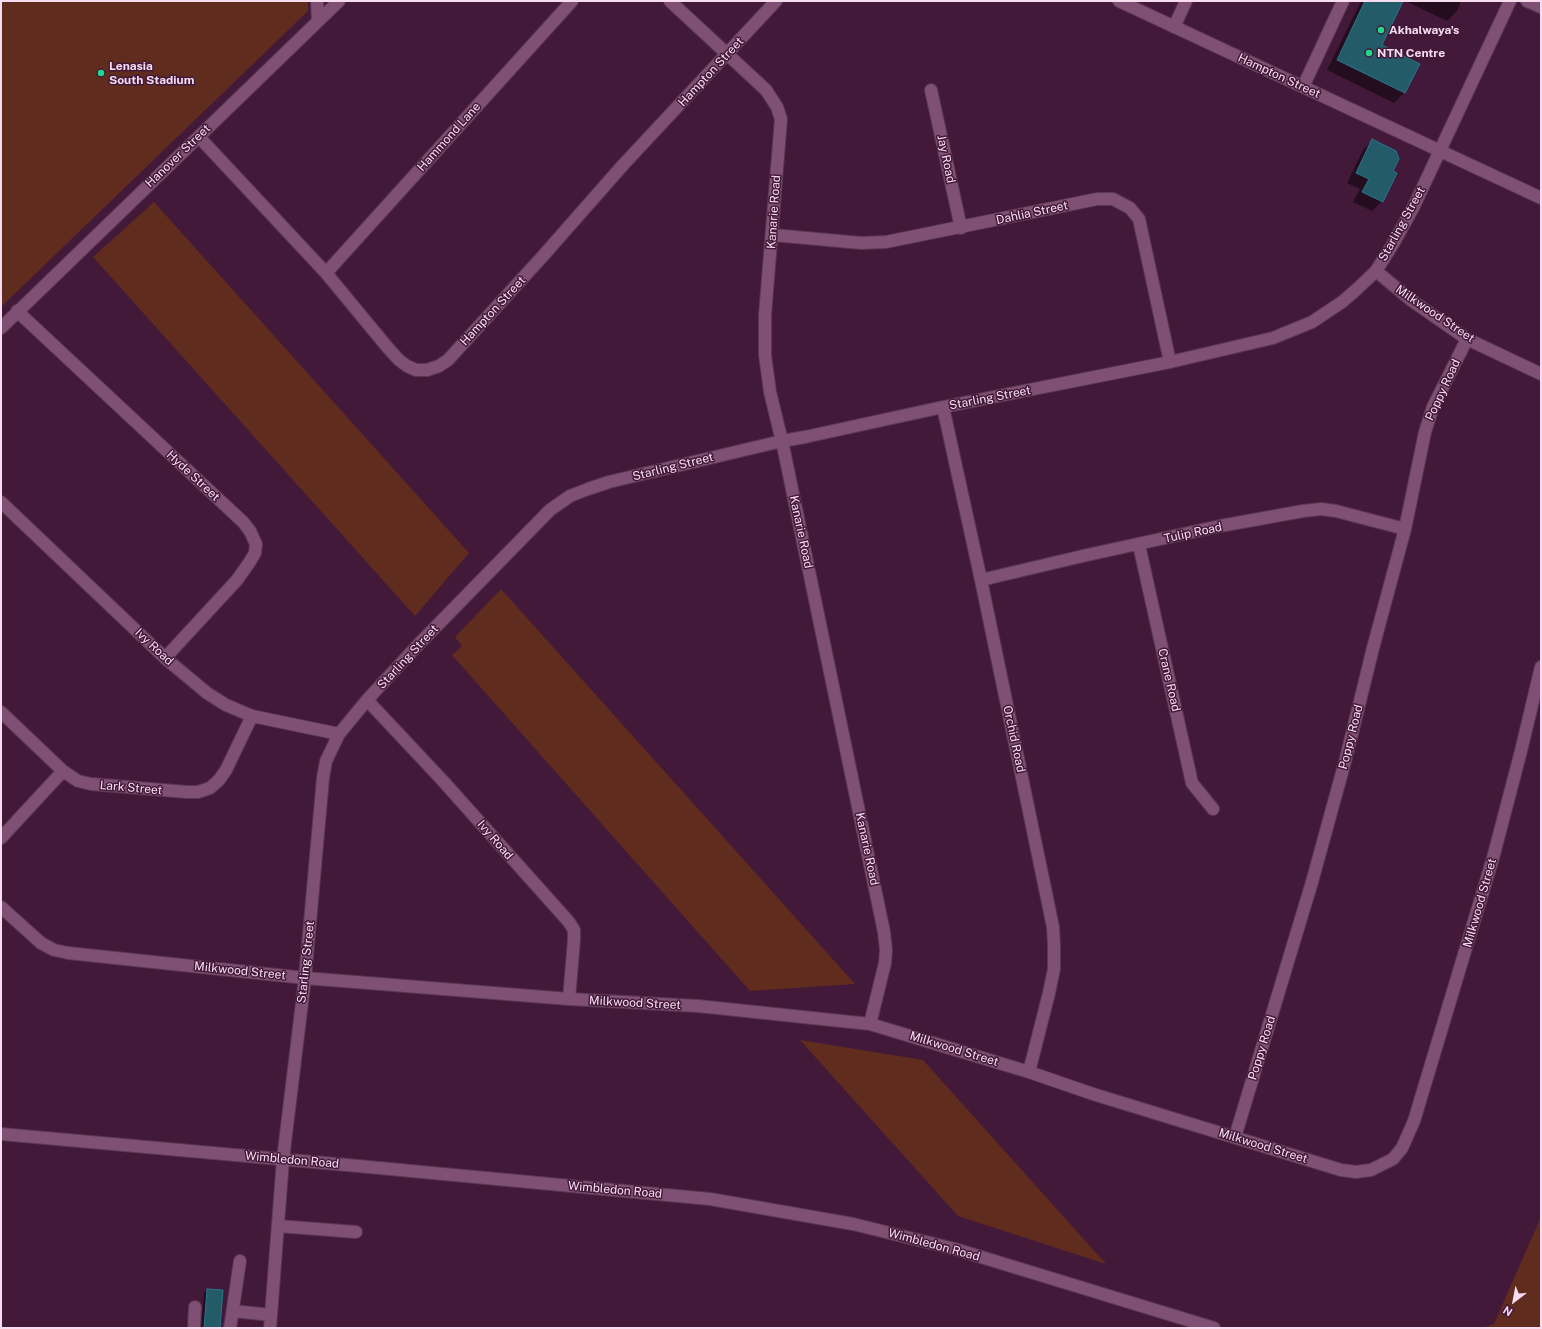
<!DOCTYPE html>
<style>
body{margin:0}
#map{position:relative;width:1542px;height:1329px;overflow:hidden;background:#43193a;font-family:"Public Sans",sans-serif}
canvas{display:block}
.frame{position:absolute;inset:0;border:2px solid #f8ddf0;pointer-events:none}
.north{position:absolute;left:1494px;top:1281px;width:40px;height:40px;-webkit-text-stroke:3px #43193a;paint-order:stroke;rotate:212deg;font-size:11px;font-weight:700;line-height:16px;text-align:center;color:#f8ddf0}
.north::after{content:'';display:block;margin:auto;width:14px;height:18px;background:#f8ddf0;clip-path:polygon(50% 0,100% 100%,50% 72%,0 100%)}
</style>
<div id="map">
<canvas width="1542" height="1329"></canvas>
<div class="frame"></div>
<div class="north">N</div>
</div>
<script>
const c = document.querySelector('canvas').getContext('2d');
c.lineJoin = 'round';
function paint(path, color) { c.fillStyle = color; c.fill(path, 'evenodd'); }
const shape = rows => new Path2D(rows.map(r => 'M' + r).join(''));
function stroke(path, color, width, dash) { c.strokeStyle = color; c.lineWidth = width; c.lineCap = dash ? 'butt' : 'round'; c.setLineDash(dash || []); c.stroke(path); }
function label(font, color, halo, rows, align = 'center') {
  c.font = font + ' "Public Sans",sans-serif'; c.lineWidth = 3; c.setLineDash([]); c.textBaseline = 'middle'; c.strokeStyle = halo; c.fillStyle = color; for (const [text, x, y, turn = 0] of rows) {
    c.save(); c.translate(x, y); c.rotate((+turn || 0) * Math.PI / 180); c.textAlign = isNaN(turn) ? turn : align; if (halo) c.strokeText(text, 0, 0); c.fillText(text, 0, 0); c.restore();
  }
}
paint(shape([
 [1,1,308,1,308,11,1,307],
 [154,202,469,553,415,616,93,257],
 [501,589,855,984,750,991,452,655,462,646,455,637],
 [800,1040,923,1060,1106,1264,958,1216],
 [1541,1217,1541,1328,1482,1328,1494,1324]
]), '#602c1e');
paint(shape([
 [1361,1,1402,1,1381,45,1418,64,1404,93,1394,103,1327,70],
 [1405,1,1461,1,1457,11,1447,21],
 [1373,140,1382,201,1372,211,1353,202,1360,189,1347,183,1363,150],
 [207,1290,219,1328,201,1328,204,1293]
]), '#0007');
const building = shape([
 [1365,1,1403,1,1382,45,1420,64,1405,93,1337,60,1365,1],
 [1372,139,1396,151,1399,159,1393,171,1397,173,1383,202,1362,192,1369,179,1356,173,1372,139],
 [207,1289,223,1290,220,1328,204,1328,207,1289]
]);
paint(building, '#235b68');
stroke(building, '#287689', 1);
const minor = shape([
 [317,1,318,21],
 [670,1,766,90,777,107,781,119,765,315,765,355,770,392,782,441,884,932,886,950,885,963,870,1024],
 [1119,1,1541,198],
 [1527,1,1541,7],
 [1174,27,1186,1],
 [1303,87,1343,1],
 [931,90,961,228],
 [199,137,326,273,388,348,399,360,407,366,416,370,427,370,439,366,448,360,542,257,623,165,776,1],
 [773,235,861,243,886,242,1097,199,1113,199,1130,208,1139,219,1170,362],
 [1376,271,1411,300,1467,339,1541,374],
 [326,273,572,1],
 [17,311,243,522,250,531,256,544,255,553,249,563,237,580,165,658],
 [1,328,339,1],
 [943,407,981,580,1053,927,1054,946,1054,969,1049,993,1029,1072],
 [1,502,165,658,207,693,226,705,252,716,339,734],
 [1139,545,1192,783,1213,809],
 [981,580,1087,555,1220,526,1303,511,1321,509,1336,511,1405,529],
 [367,700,443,781,569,922,574,930,574,940,569,999],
 [1,712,63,771,78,781,91,784,187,792,198,792,210,788,219,780,226,770,252,716],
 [1,838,63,771],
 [1,907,41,943,54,950,68,953,305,978,569,999,698,1006,870,1024,1029,1072,1093,1094,1341,1170,1356,1172,1371,1170,1393,1159,1402,1148,1414,1121,1493,858,1521,751,1541,667],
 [1,1134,358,1166,710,1199,853,1224,955,1249,1214,1328],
 [1235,1137,1312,882,1346,758,1373,648,1405,529,1425,432,1433,407,1467,339],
 [278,1226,356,1232],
 [233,1311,271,1315],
 [194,1328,195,1307],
 [230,1328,240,1261],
 [270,1328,283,1159,305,978,323,778,326,761,339,734,367,700,416,647,550,510,570,496,588,489,609,482,782,441,805,437,943,407,1170,362,1273,338,1312,322,1342,302,1357,289,1376,271,1393,244,1414,206,1510,1]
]);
stroke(minor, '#5a3752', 14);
stroke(minor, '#7f5073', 12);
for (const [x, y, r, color] of [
 [1381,30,4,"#20d887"],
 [1369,53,4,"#20d887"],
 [101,73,4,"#20d887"]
]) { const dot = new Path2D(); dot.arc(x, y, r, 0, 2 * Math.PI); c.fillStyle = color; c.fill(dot); stroke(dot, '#43193a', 1.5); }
label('bold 12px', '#f8ddf0', '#43193a', [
 ["Akhalwaya's",1389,30],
 ["NTN Centre",1377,53],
 ["Lenasia",109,66],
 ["South Stadium",109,80]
], 'left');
label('12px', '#f8ddf0', '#43193a', [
 ["Hampton Street",711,72,-47],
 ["Hampton Street",1279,76,25],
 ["Hammond Lane",449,137,-48],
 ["Hanover Street",178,156,-44],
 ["Jay Road",946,159,78],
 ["Kanarie Road",774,212,-86],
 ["Dahlia Street",1032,213,-12],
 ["Starling Street",1402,224,-61],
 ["Hampton Street",493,311,-47],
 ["Milkwood Street",1435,314,34],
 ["Poppy Road",1443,390,-65],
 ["Starling Street",990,398,-11],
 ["Starling Street",673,467,-14],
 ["Hyde Street",193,476,43],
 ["Kanarie Road",801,532,78],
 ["Tulip Road",1193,533,-12],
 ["Ivy Road",154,647,43],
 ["Starling Street",408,657,-47],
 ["Crane Road",1169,680,77],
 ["Poppy Road",1351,737,-76],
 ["Orchid Road",1014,739,78],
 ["Lark Street",131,788,5],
 ["Ivy Road",495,840,49],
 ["Kanarie Road",867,849,78],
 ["Milkwood Street",1480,903,-74],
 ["Starling Street",306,962,-84],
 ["Milkwood Street",240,971,6],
 ["Milkwood Street",635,1003,3],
 ["Poppy Road",1262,1048,-73],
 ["Milkwood Street",954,1049,17],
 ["Milkwood Street",1263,1146,17],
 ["Wimbledon Road",292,1160,5],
 ["Wimbledon Road",615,1190,5],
 ["Wimbledon Road",934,1245,15]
]);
</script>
